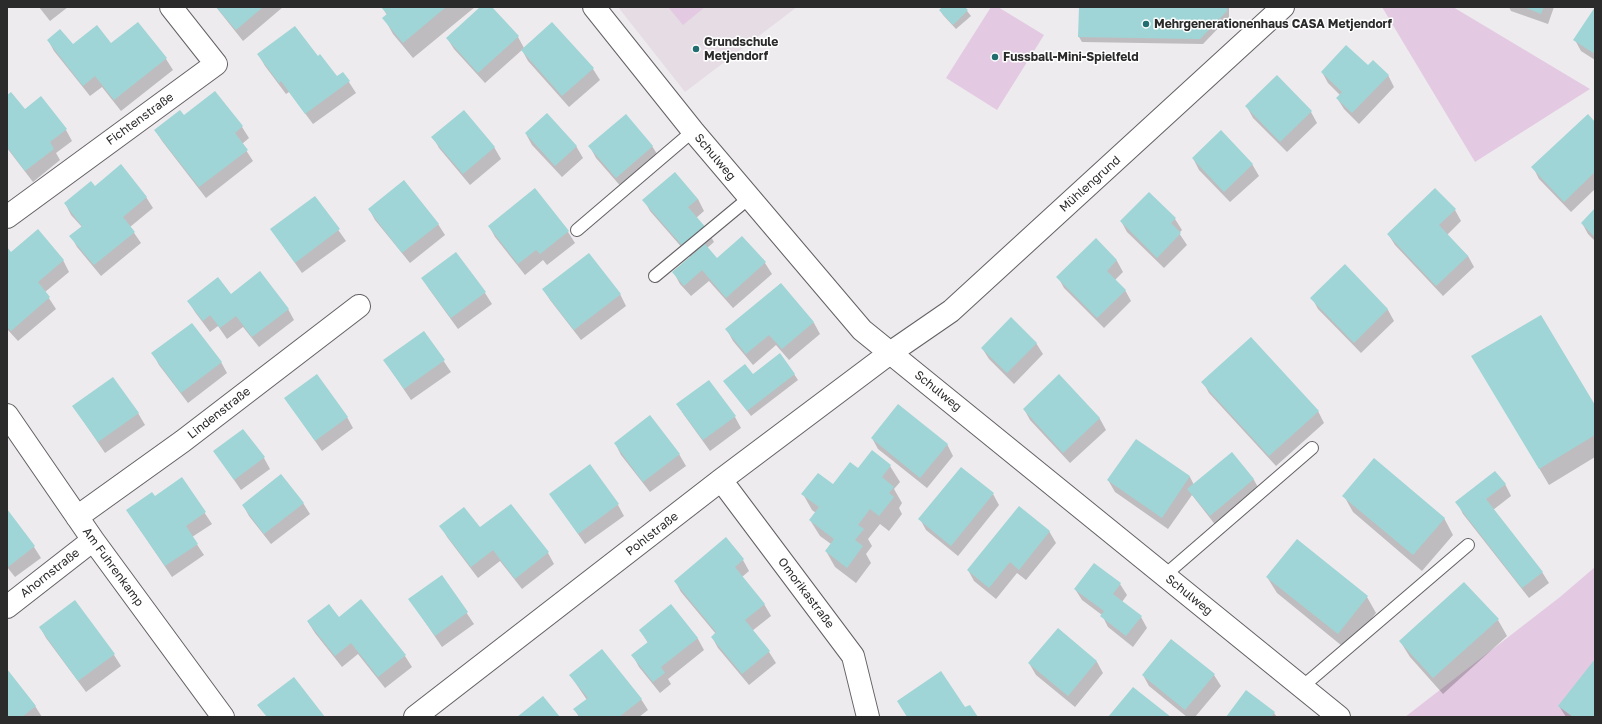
<!DOCTYPE html>
<meta charset="utf-8">
<style>
body{margin:0}
#map{position:relative;width:1602px;height:724px;overflow:hidden;background:#eeebee;font-family:"Golos Text",sans-serif}
canvas{display:block}
.frame{position:absolute;inset:0;border:8px solid #2c2b2c;pointer-events:none}
</style>
<div id="map">
<canvas width="1602" height="724"></canvas>
<div class="frame"></div>
</div>
<script>
const c = document.querySelector('canvas').getContext('2d');
c.lineJoin = 'round';
function paint(path, color) { c.fillStyle = color; c.fill(path, 'evenodd'); }
const shape = rows => new Path2D(rows.map(r => 'M' + r).join(''));
function stroke(path, color, width, dash) { c.strokeStyle = color; c.lineWidth = width; c.lineCap = dash ? 'butt' : 'round'; c.setLineDash(dash || []); c.stroke(path); }
function label(font, color, halo, rows, align = 'center') {
  c.font = font + ' "Golos Text",sans-serif'; c.lineWidth = 3; c.setLineDash([]); c.textBaseline = 'middle'; c.strokeStyle = halo; c.fillStyle = color; for (const [text, x, y, turn = 0] of rows) {
    c.save(); c.translate(x, y); c.rotate((+turn || 0) * Math.PI / 180); c.textAlign = isNaN(turn) ? turn : align; if (halo) c.strokeText(text, 0, 0); c.fillText(text, 0, 0); c.restore();
  }
}
paint(shape([
 [618,7,797,7,685,92]
]), '#e5dce4');
paint(shape([
 [668,7,705,7,683,25],
 [991,7,998,7,1044,35,997,110,946,78],
 [1382,7,1453,7,1590,89,1475,162],
 [1595,567,1595,717,1405,717,1560,597]
]), '#e3cae2');
paint(shape([
 [39,7,68,7,50,21],
 [216,7,283,7,243,41],
 [382,7,475,7,413,58,393,34,384,18,387,15],
 [482,7,491,7,518,37,524,48,552,23,593,69,600,80,569,107,528,61,522,50,485,83,454,49,447,38],
 [943,7,964,7,971,16,956,29,943,15,940,10],
 [1080,7,1229,7,1229,17,1203,44,1082,42,1079,37],
 [1509,7,1554,7,1548,24,1511,11],
 [1595,9,1595,60,1581,51,1575,40],
 [138,23,166,59,173,70,121,111,102,87,90,96,54,51,48,40,72,46,111,45],
 [258,54,318,57,336,78,343,73,356,93,313,124,289,92,286,94,265,66],
 [1368,67,1388,75,1394,87,1359,124,1344,109,1337,98,1340,95,1328,83,1322,72],
 [215,92,242,127,249,138,242,144,253,161,206,198,162,141,155,130,184,116],
 [7,96,25,111,66,130,72,141,56,153,60,160,33,182,7,148],
 [1247,107,1311,112,1317,123,1287,152,1253,118],
 [1595,123,1595,189,1571,212,1539,179,1533,167],
 [526,134,576,146,583,158,562,177,532,145],
 [433,137,494,147,501,159,470,185,439,148],
 [652,146,659,157,623,189,596,158,590,147],
 [1193,158,1252,164,1259,176,1230,202,1199,170],
 [95,187,146,197,153,208,130,227,141,243,101,276,77,247,71,236,82,227,71,215,65,203],
 [535,189,568,232,575,243,547,265,543,260,525,275,495,237,489,226],
 [1435,189,1455,210,1461,221,1447,235,1468,256,1474,267,1443,296,1395,245,1388,234],
 [1149,193,1175,219,1182,230,1179,233,1187,245,1164,268,1127,232,1121,221],
 [315,197,346,241,302,273,271,229],
 [698,199,704,211,696,218,707,230,714,242,707,248,717,259,742,237,765,263,772,274,733,308,709,281,691,296,680,284,674,273,691,258,650,211,644,200],
 [369,209,438,224,445,235,410,263,375,220],
 [1595,210,1595,241,1588,234,1582,223],
 [1096,240,1117,261,1123,272,1115,280,1125,290,1131,301,1104,328,1064,288,1058,277],
 [7,249,10,253,63,260,69,272,45,292,56,309,18,341,7,329],
 [1345,265,1388,310,1394,321,1361,353,1318,309,1312,298],
 [422,278,485,293,492,304,458,329,429,289],
 [780,284,814,323,820,334,789,360,776,345,753,365,733,341,727,330],
 [543,289,620,294,626,306,581,340,550,300],
 [231,295,288,309,294,320,259,347,243,327,227,339,218,326,210,332,195,312,188,301],
 [424,332,451,372,411,400,384,360],
 [1036,343,1043,354,1014,384,989,359,982,348],
 [153,354,221,362,227,373,188,403,159,365],
 [1482,372,1595,407,1595,457,1549,485],
 [794,374,798,380,751,416,725,382,753,375],
 [1059,376,1100,419,1106,430,1070,463,1030,420,1024,409],
 [1203,382,1318,411,1324,423,1276,466,1209,393],
 [285,398,347,417,353,428,322,451],
 [677,404,735,417,741,428,710,451,684,415],
 [73,406,138,413,145,425,105,453],
 [872,438,947,444,953,456,927,488,878,449],
 [1136,440,1190,477,1194,485,1232,454,1254,480,1260,491,1217,527,1192,495,1168,529,1115,492,1108,480],
 [615,443,679,454,686,466,650,492,621,455],
 [214,451,264,458,270,469,241,490],
 [890,466,900,482,894,489,902,503,899,508,902,514,889,531,880,524,868,539,872,546,866,554,871,563,856,583,835,567,826,551,831,544,820,536,810,520,816,513,812,510,803,494,833,486,858,469],
 [182,479,212,524,192,537,204,555,172,577,134,521,155,498],
 [1505,484,1511,496,1493,510,1542,572,1549,583,1529,598,1463,514,1457,502],
 [550,494,618,505,624,516,585,544],
 [993,494,999,505,958,556,926,530,920,519],
 [1344,496,1444,518,1453,535,1422,571,1353,512],
 [303,503,310,514,271,544,249,516,243,505],
 [511,505,548,553,554,564,522,589,500,561,478,578,447,537,441,526,480,529],
 [7,511,34,547,41,558,15,577,7,567],
 [1049,531,1056,543,1026,580,1017,573,996,599,974,581,968,570],
 [743,560,749,571,742,577,764,604,771,616,752,631,769,652,776,663,749,685,718,648,712,637,716,634,681,592,675,581],
 [1094,564,1120,584,1127,595,1122,602,1141,617,1147,628,1133,647,1108,627,1102,615,1082,600,1075,589],
 [442,576,474,624,442,647,410,600],
 [1267,577,1367,597,1376,613,1347,650,1277,593],
 [361,600,405,656,412,667,385,688,358,654,342,667,315,633,308,622,339,618],
 [75,601,114,655,121,666,86,692,46,638,40,627],
 [671,606,698,639,704,650,668,679,671,684,660,693,639,667,633,656,648,643,640,630],
 [1498,620,1507,636,1443,694,1410,657,1400,641],
 [1058,629,1097,662,1103,673,1075,707,1036,675,1029,663],
 [1595,660,1595,717,1566,717,1559,706],
 [7,670,35,706,42,717,7,717],
 [570,675,641,699,648,710,639,717,579,717,575,710,587,700],
 [1143,675,1214,675,1221,686,1195,717,1187,717,1149,686],
 [1246,691,1274,713,1277,717,1227,717]
]), '#0003');
paint(shape([
 [216,7,263,7,236,30],
 [381,7,446,7,403,43,382,18,387,14],
 [480,7,492,7,519,36,478,73,446,38],
 [942,7,965,7,968,10,953,25,939,10],
 [1079,7,1227,7,1227,11,1200,39,1078,37],
 [1524,7,1544,7,1541,14],
 [1595,7,1595,54,1573,40],
 [138,22,167,58,114,100,95,76,83,86,47,40,60,29,73,44,97,25,111,43],
 [552,22,594,68,562,96,521,50],
 [295,26,318,56,320,54,337,76,343,72,350,81,305,114,281,81,279,83,257,54],
 [1346,45,1368,65,1373,60,1389,75,1352,113,1336,98,1342,92,1321,72],
 [1277,75,1312,111,1280,142,1245,106],
 [215,91,243,126,235,133,248,150,199,187,154,130,180,110,184,115],
 [11,92,25,109,41,96,67,129,50,142,54,149,25,171,7,147,7,95],
 [464,110,495,147,463,174,431,137],
 [547,113,577,146,555,166,525,133],
 [626,114,653,146,616,178,588,146],
 [1588,114,1595,122,1595,172,1564,202,1531,167],
 [1221,130,1253,164,1224,192,1192,158],
 [121,164,147,197,123,217,135,232,94,265,69,236,82,226,64,203,91,181,95,186],
 [675,172,698,199,688,207,708,230,686,250,642,200],
 [404,180,439,224,402,253,368,209],
 [535,188,569,231,540,254,536,250,518,264,488,226],
 [1435,188,1456,209,1439,225,1468,256,1436,286,1387,234],
 [1149,192,1176,218,1171,223,1181,233,1157,258,1120,221],
 [315,196,340,229,295,263,270,229],
 [1595,208,1595,237,1581,223],
 [38,229,64,260,38,282,50,297,11,331,7,327,7,247,11,252],
 [742,236,766,262,726,298,702,270,684,286,672,272,705,244,717,258],
 [1096,238,1117,260,1107,271,1126,290,1097,318,1056,277],
 [456,252,486,292,451,318,421,278],
 [589,253,621,294,574,330,542,289],
 [1345,264,1388,309,1354,343,1310,298],
 [260,271,289,309,252,337,236,316,220,328,210,315,203,321,187,301,218,277,231,294],
 [781,283,814,322,782,349,769,335,746,354,725,329],
 [1541,315,1595,405,1595,435,1539,469,1471,356],
 [1011,317,1037,343,1007,373,981,348],
 [192,323,222,362,181,393,151,353],
 [424,331,445,360,404,389,383,360],
 [1251,337,1319,411,1269,456,1201,382],
 [780,353,795,374,747,411,723,381,745,364,753,374],
 [317,374,348,417,315,441,284,398],
 [1059,374,1100,418,1063,453,1023,409],
 [113,377,139,413,98,442,72,406],
 [709,380,736,416,703,440,676,404],
 [898,404,948,444,920,478,871,438],
 [650,415,680,454,643,482,614,443],
 [243,429,265,457,234,480,213,451],
 [1136,439,1190,476,1162,518,1107,480],
 [872,450,891,465,882,477,894,487,889,493,894,497,879,516,870,509,858,525,864,529,855,540,863,546,847,568,825,551,834,539,809,520,819,507,801,494,818,473,833,484,850,462,858,468],
 [1232,452,1254,479,1210,516,1187,489],
 [1374,458,1445,518,1413,555,1342,496],
 [590,464,619,504,578,534,549,494],
 [961,467,994,493,951,546,918,519],
 [1495,471,1506,484,1486,499,1543,572,1522,588,1455,502],
 [281,474,304,503,264,534,242,505],
 [182,477,206,512,186,526,198,544,165,566,126,510,152,492,155,496],
 [511,504,549,552,515,579,493,550,471,567,439,526,464,507,480,527],
 [1019,506,1050,531,1019,570,1010,562,989,588,967,570],
 [7,509,35,546,8,567,7,565],
 [726,537,744,559,735,567,765,604,745,620,770,651,742,674,711,637,716,632,674,581],
 [1297,539,1368,596,1338,634,1266,577],
 [1094,563,1121,583,1113,594,1142,616,1126,636,1100,616,1104,611,1074,589],
 [442,575,468,612,435,636,408,599],
 [1464,582,1499,619,1433,678,1399,641],
 [361,599,406,655,378,677,351,643,335,656,307,621,329,604,339,617],
 [75,600,115,654,78,681,39,627],
 [671,604,698,638,661,667,665,673,653,682,631,655,648,642,639,630],
 [1058,628,1097,661,1068,696,1028,663],
 [1171,639,1215,674,1185,710,1142,675],
 [602,649,642,699,619,717,580,717,573,709,588,698,569,675],
 [1595,659,1595,717,1573,717,1558,706],
 [7,669,36,706,22,717,7,717],
 [941,671,965,707,970,705,978,717,907,717,897,701],
 [294,677,325,717,267,717,257,705],
 [1133,687,1171,717,1108,717],
 [1246,690,1275,712,1271,717,1226,717],
 [543,696,560,717,517,717]
]), '#9fd5d6');
const lane = shape([
 [577,230,693,131],
 [655,276,749,198],
 [1165,575,1312,448],
 [1302,687,1468,545]
]);
const street = shape([
 [594,7,693,131,862,330,1339,717],
 [7,217,216,64,171,7],
 [7,415,93,540,223,717],
 [721,480,853,656,868,717],
 [77,517,183,441,359,306],
 [7,607,93,540],
 [415,717,721,480,890,353,951,311,1283,7]
]);
stroke(lane, '#646164', 14);
stroke(street, '#646164', 24);
stroke(lane, '#fff', 12);
stroke(street, '#fff', 22);
for (const [x, y, r, color] of [
 [1146,24,4,"#216d6f"],
 [696,49,4,"#216d6f"],
 [995,57,4,"#216d6f"]
]) { const dot = new Path2D(); dot.arc(x, y, r, 0, 2 * Math.PI); c.fillStyle = color; c.fill(dot); stroke(dot, '#fff', 1.5); }
label('bold 12px', '#2c2b2c', '#fff', [
 ["Mehrgenerationenhaus CASA Metjendorf",1154,24],
 ["Grundschule",704,42],
 ["Metjendorf",704,56],
 ["Fussball-Mini-Spielfeld",1003,57]
], 'left');
label('12px', '#2c2b2c', '#fff', [
 ["Fichtenstraße",140,119,-36],
 ["Schulweg",715,157,50],
 ["Mühlengrund",1090,184,-42],
 ["Schulweg",938,391,39],
 ["Lindenstraße",219,413,-38],
 ["Pohlstraße",652,534,-38],
 ["Am Fuhrenkamp",113,567,54],
 ["Ahornstraße",50,573,-38],
 ["Omorikastraße",806,593,53],
 ["Schulweg",1189,595,39]
]);
</script>
